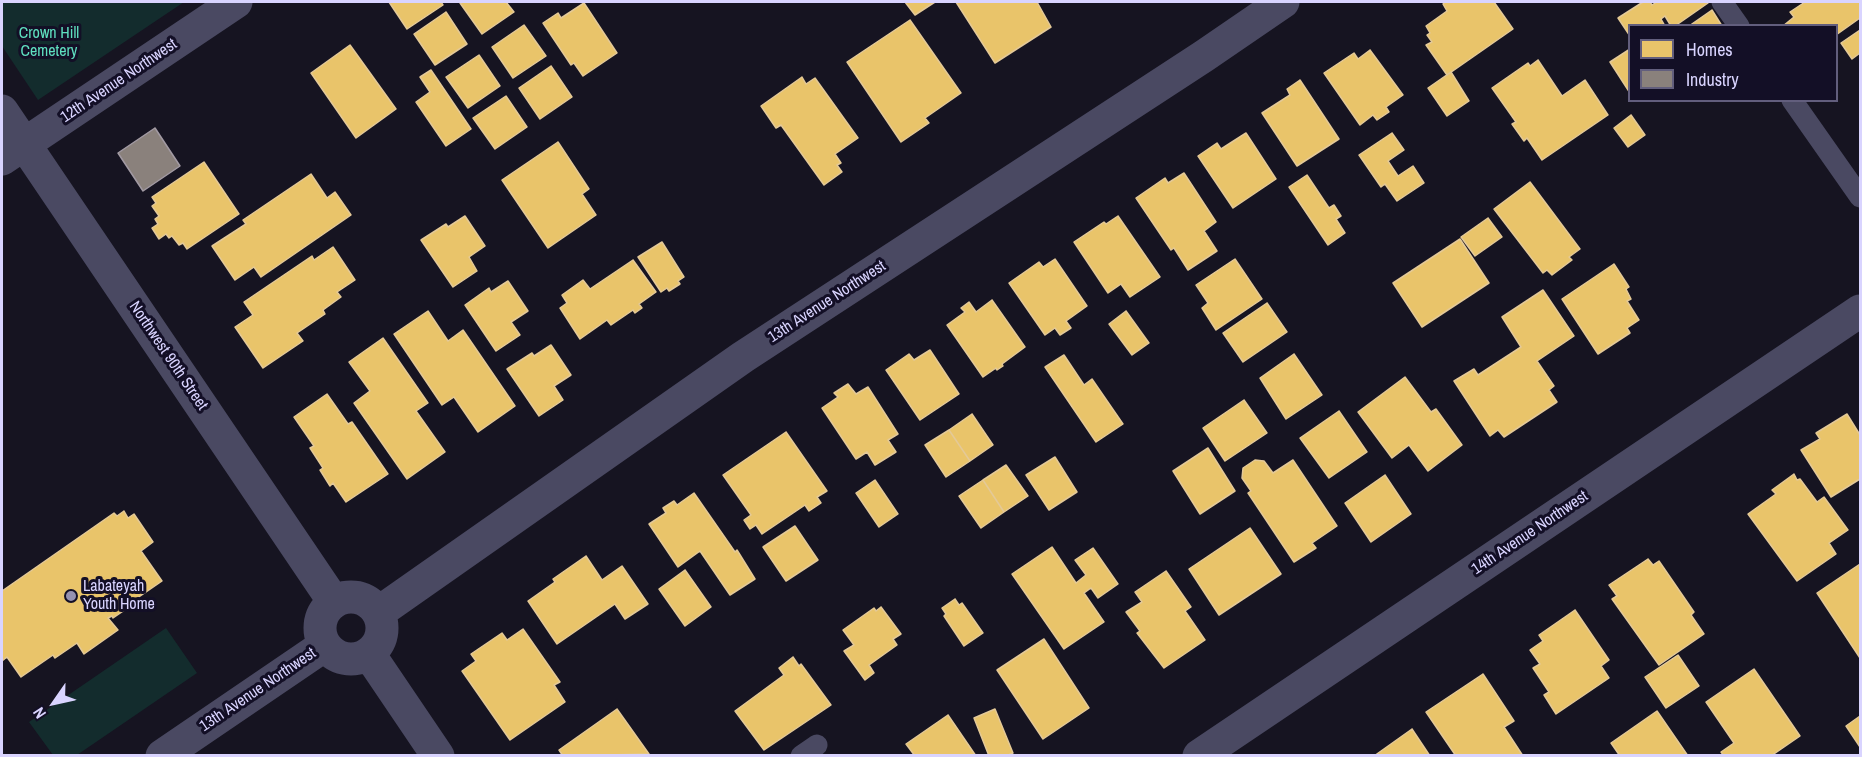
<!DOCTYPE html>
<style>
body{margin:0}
#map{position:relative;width:1862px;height:757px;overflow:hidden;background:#161421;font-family:"Archivo Narrow",sans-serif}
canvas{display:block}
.frame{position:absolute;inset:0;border:3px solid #d9d4ff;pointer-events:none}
.legend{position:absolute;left:1628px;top:24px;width:210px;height:78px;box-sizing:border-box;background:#130f26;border:2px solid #625e7d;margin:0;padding:8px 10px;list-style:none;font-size:18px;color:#d9d4ff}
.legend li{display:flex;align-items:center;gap:12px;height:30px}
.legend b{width:30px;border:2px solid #625e7d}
.north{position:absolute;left:24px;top:673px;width:60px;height:60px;-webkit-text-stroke:4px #130f26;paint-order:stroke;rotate:236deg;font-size:16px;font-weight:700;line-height:24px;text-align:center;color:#d9d4ff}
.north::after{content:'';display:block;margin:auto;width:21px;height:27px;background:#d9d4ff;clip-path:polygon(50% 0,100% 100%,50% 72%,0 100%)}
</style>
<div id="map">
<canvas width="1862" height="757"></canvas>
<div class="frame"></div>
<ul class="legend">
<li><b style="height:16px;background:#e9c46a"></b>Homes</li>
<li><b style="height:16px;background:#8a817c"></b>Industry</li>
</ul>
<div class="north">N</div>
</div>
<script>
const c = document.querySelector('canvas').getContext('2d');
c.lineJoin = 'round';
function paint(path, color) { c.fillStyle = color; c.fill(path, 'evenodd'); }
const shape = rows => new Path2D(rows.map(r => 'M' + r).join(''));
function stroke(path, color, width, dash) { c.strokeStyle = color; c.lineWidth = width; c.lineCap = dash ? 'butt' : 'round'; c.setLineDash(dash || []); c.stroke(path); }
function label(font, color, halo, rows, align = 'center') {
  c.font = font + ' "Archivo Narrow",sans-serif'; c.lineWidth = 6; c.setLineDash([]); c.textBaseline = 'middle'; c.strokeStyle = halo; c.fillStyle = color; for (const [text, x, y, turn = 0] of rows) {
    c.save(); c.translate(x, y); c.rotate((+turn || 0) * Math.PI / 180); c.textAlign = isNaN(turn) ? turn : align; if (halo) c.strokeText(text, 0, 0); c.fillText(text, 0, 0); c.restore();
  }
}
paint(shape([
 [2,2,184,2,38,100,2,46],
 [166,628,197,673,77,755,53,755,29,722]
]), '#132c2d');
const homes = shape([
 [389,2,441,2,443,5,407,29,389,2],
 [463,2,506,2,514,12,482,34,460,3,463,2],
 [905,2,935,2,915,15,905,2],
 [956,2,1037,2,1051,27,995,63,956,2],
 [1445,2,1494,2,1513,29,1447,75,1426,45,1432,42,1427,35,1430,33,1426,26,1447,11,1443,4,1445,2],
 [1643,2,1650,2,1652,5,1655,3,1654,2,1707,2,1708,3,1675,26,1671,26,1665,16,1661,19,1665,26,1630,26,1630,36,1618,18,1643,2],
 [1805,2,1860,2,1860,18,1836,35,1836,26,1783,26,1794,17,1790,12,1805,2],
 [584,3,617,53,583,76,574,63,571,65,543,23,558,13,561,18,584,3],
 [1712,10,1722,26,1689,26,1712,10],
 [446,12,467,44,435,65,414,34,446,12],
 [910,20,961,93,925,118,929,123,901,142,847,62,910,20],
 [524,25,546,56,513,78,492,47,524,25],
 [1860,30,1860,53,1852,59,1841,43,1860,30],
 [350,45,396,109,356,138,311,73,350,45],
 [1630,49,1630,93,1610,62,1630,49],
 [1370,50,1403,95,1386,107,1389,112,1377,120,1373,115,1360,125,1324,73,1354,53,1358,59,1370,50],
 [479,55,500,86,468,108,446,77,479,55],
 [1538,60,1562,96,1585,80,1608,115,1542,160,1527,138,1524,141,1512,124,1516,122,1492,88,1528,63,1530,66,1538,60],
 [551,66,572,97,540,119,519,88,551,66],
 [431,70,471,129,446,146,416,102,430,92,420,77,431,70],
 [1451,72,1469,101,1447,116,1428,88,1451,72],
 [802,77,806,84,815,78,858,138,835,154,841,163,837,165,842,172,824,185,781,125,776,128,761,106,802,77],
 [1300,80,1339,139,1297,166,1262,113,1290,95,1287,89,1300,80],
 [506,96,527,127,495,149,473,118,506,96],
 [1631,115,1645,135,1628,147,1614,128,1631,115],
 [1246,133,1276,179,1233,208,1198,156,1217,143,1221,149,1246,133],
 [1392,133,1404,150,1388,161,1398,176,1413,166,1424,183,1397,201,1385,184,1381,187,1359,155,1392,133],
 [558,142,589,189,582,194,596,215,548,248,502,180,558,142],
 [204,162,239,214,187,249,183,243,179,245,172,236,169,238,166,234,159,239,152,228,158,224,155,219,159,216,152,206,156,203,152,197,204,162],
 [1184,173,1216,222,1204,231,1217,251,1188,270,1174,248,1171,250,1136,198,1165,178,1168,183,1184,173],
 [311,174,327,198,335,192,351,215,261,277,254,267,235,280,212,246,246,224,243,220,311,174],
 [1307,175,1329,208,1334,205,1341,216,1336,219,1345,233,1328,245,1289,187,1307,175],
 [1530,182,1580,249,1569,257,1572,260,1552,275,1547,270,1543,273,1494,209,1530,182],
 [465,216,485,246,469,257,477,271,453,287,421,240,446,224,448,227,465,216],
 [1118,216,1160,277,1130,297,1121,284,1108,293,1074,242,1104,222,1106,224,1118,216],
 [1488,218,1502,237,1475,256,1461,237,1488,218],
 [1460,239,1489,283,1422,327,1393,283,1460,239],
 [662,242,684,277,678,281,680,284,669,291,667,288,661,292,638,257,662,242],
 [333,247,355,280,337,292,341,297,323,310,325,314,297,333,303,341,263,368,235,327,253,315,244,302,312,256,314,260,333,247],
 [1055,259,1087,306,1066,321,1071,328,1060,335,1055,328,1045,335,1009,283,1039,262,1043,267,1055,259],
 [1235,259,1262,299,1216,330,1202,308,1208,303,1196,285,1235,259],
 [633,260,656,292,639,304,642,308,635,313,633,310,611,325,607,320,580,339,560,308,567,303,562,295,583,280,590,289,633,260],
 [1614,264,1629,287,1626,289,1631,299,1627,301,1639,320,1627,328,1630,333,1598,354,1562,299,1614,264],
 [508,281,528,311,511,322,520,335,496,351,465,305,489,288,491,292,508,281],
 [1543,290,1574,336,1537,361,1554,386,1549,390,1557,402,1504,437,1498,430,1490,436,1454,381,1474,369,1478,375,1521,347,1502,317,1543,290],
 [992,300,1025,347,1002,364,1003,366,997,370,996,368,983,377,947,325,965,312,961,308,969,302,976,312,992,300],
 [1267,303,1287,332,1243,362,1223,333,1267,303],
 [428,311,448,341,463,330,515,406,478,432,454,397,442,405,394,334,428,311],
 [1126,311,1149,343,1132,355,1109,324,1126,311],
 [383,338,428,403,416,411,445,452,407,479,354,403,370,391,349,362,383,338],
 [551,345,571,375,554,386,563,400,539,416,507,369,532,353,534,356,551,345],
 [930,350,959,394,920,420,886,370,909,354,914,360,930,350],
 [1294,354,1322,395,1286,419,1260,378,1294,354],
 [1064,355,1084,385,1092,379,1123,424,1096,442,1045,367,1064,355],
 [1405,377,1431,412,1436,409,1462,445,1428,471,1409,445,1392,458,1358,412,1405,377],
 [848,384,856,394,868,387,898,434,888,440,896,452,875,465,867,452,856,459,822,408,838,397,834,393,848,384],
 [327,394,348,424,352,422,388,474,346,502,333,483,330,486,320,470,323,468,310,448,314,446,294,417,327,394],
 [1244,400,1267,433,1225,461,1203,428,1244,400],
 [1339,411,1367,452,1329,478,1300,438,1339,411],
 [972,414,993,445,970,461,949,430,972,414],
 [1847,414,1860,435,1860,479,1831,497,1801,450,1820,439,1816,433,1847,414],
 [949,430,970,461,946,477,925,445,949,430],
 [786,432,827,491,817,497,821,503,809,511,805,505,762,534,756,525,750,529,744,520,751,515,723,475,786,432],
 [1208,448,1235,491,1200,514,1173,471,1208,448],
 [1055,457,1077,492,1049,510,1026,475,1055,457],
 [1255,460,1264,461,1273,473,1293,460,1337,526,1312,543,1316,548,1294,562,1248,493,1251,491,1242,478,1243,468,1255,460],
 [1006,465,1028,496,1004,512,983,480,1006,465],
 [1794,474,1797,480,1800,479,1817,502,1824,497,1848,530,1829,543,1836,554,1797,581,1748,514,1776,494,1772,490,1794,474],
 [1385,475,1411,514,1371,542,1345,503,1385,475],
 [875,480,898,514,879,527,856,493,875,480],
 [983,480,1004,512,981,528,959,496,983,480],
 [694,493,735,552,737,550,755,579,730,595,700,551,678,567,649,524,666,513,663,508,674,501,677,505,694,493],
 [124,511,128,518,134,514,153,542,141,551,162,581,133,601,135,603,113,618,112,616,108,618,118,630,84,654,77,643,55,658,53,655,21,677,7,657,2,661,2,591,114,513,117,516,124,511],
 [795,526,818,560,786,581,763,547,795,526],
 [1250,528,1281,574,1219,615,1189,569,1250,528],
 [1052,547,1076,583,1086,575,1075,560,1093,548,1118,584,1098,598,1091,588,1084,593,1104,622,1064,649,1012,574,1052,547],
 [586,556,602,580,622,566,648,604,625,619,615,604,557,644,528,601,555,582,553,579,586,556],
 [1648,559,1653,565,1659,561,1694,612,1691,615,1704,634,1659,665,1612,599,1617,596,1609,585,1648,559],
 [1860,564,1860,658,1817,593,1860,564],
 [685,570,711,607,685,626,659,589,685,570],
 [1166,571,1191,607,1185,611,1205,640,1164,668,1137,633,1140,631,1126,612,1142,602,1135,592,1166,571],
 [955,599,959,605,962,603,983,633,964,646,944,616,946,614,942,608,955,599],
 [881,607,901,634,893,639,897,645,869,665,874,673,865,680,844,651,854,645,843,630,874,608,876,611,881,607],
 [1575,610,1609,660,1601,666,1609,678,1556,714,1544,695,1549,692,1533,668,1540,664,1530,650,1543,641,1539,635,1575,610],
 [523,629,560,682,554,685,565,702,510,740,462,671,476,661,471,654,502,633,507,640,523,629],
 [1044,639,1089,708,1043,739,997,670,1044,639],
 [1678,655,1699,686,1666,708,1645,677,1678,655],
 [793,657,799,666,801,664,831,705,764,750,735,711,784,675,779,668,793,657],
 [1754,669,1800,736,1771,756,1724,756,1721,752,1734,743,1706,702,1754,669],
 [1483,674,1514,721,1504,727,1523,756,1456,756,1426,712,1483,674],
 [617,709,649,754,563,756,559,750,617,709],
 [995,709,1013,753,1006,756,989,756,974,718,995,709],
 [1657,711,1688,756,1620,756,1611,743,1657,711],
 [948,715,976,756,915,756,906,744,948,715],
 [1860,716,1860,747,1846,726,1860,716],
 [1412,729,1430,756,1374,756,1412,729]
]);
paint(homes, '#e9c46a');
stroke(homes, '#e4c997', 1.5);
const industry = shape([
 [155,128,180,166,143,191,118,153,155,128]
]);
paint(industry, '#8a817c');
stroke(industry, '#a29aa3', 1.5);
stroke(shape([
 [1722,2,1739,26],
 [1792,100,1860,197],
 [801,756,817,745]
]), '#4a4962', 21);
stroke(shape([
 [2,111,334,602],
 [2,159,236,2],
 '320 628a31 31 0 1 1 62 0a31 31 0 1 1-62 0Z',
 [378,613,743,357,1204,56,1283,2],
 [369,654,438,756],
 [162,756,325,645],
 [1199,756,1860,311]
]), '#4a4962', 33);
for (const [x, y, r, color] of [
 [71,596,6,"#9591b1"]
]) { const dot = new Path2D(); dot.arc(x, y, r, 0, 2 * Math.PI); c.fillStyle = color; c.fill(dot); stroke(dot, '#130f26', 2); }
label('16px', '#5fe0c0', '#130f26', [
 ["Crown Hill",49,34],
 ["Cemetery",49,52]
]);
label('16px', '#d9d4ff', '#130f26', [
 ["12th Avenue Northwest",119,81,-34],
 ["13th Avenue Northwest",827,302,-33],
 ["Northwest 90th Street",168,356,56],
 ["14th Avenue Northwest",1530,533,-34],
 ["13th Avenue Northwest",258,690,-34]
]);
label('16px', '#d9d4ff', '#130f26', [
 ["Labateyah",83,587],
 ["Youth Home",83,605]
], 'left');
</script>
